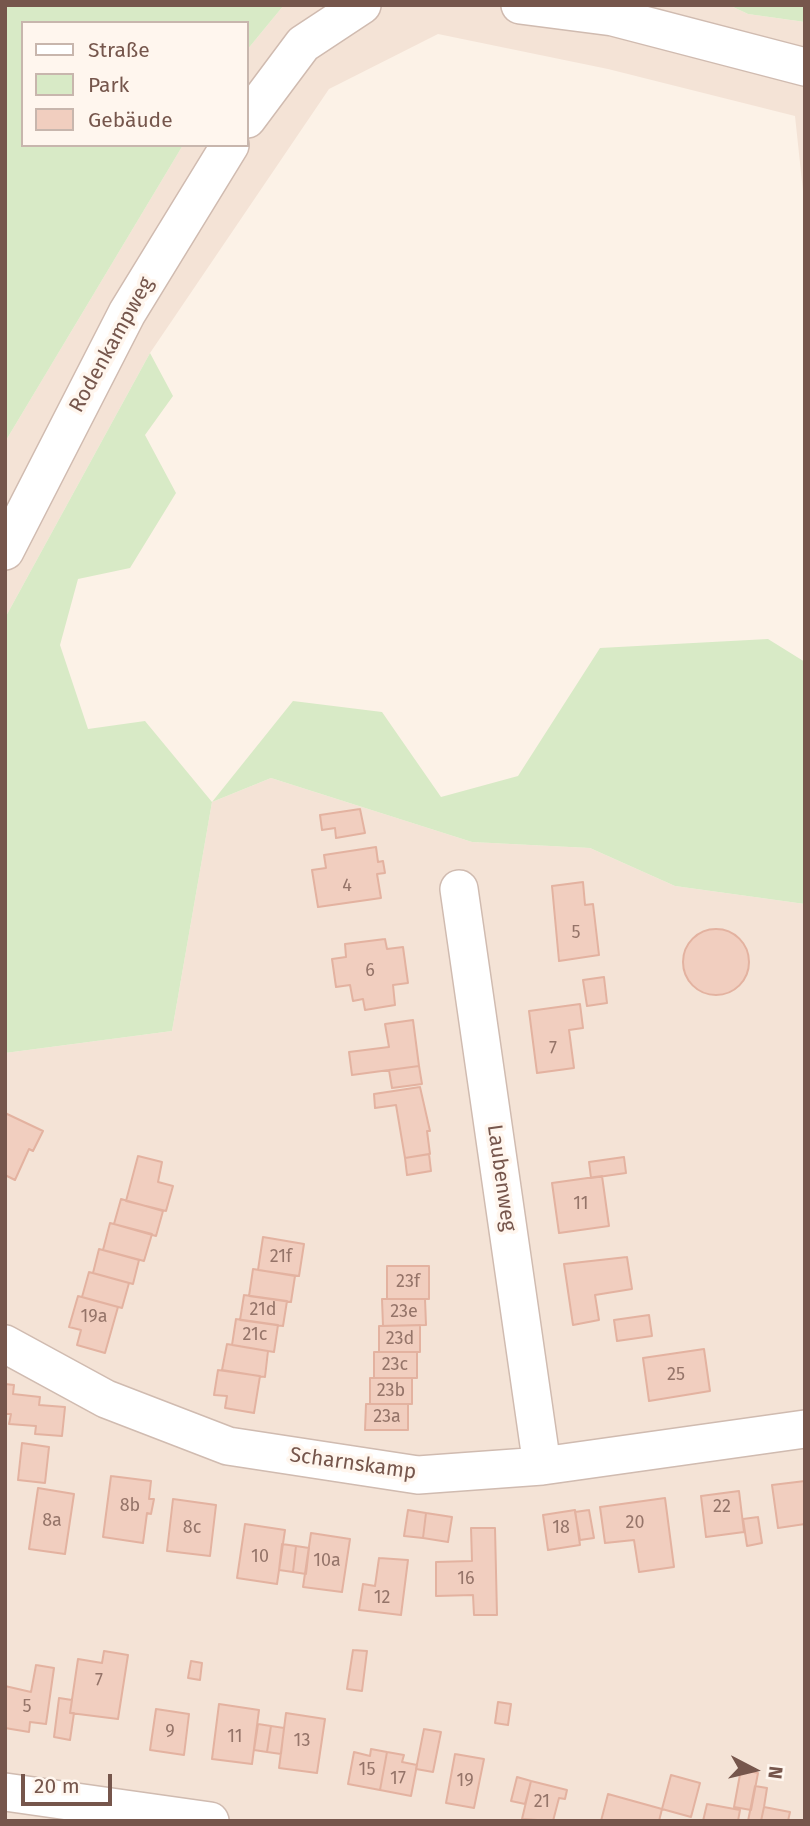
<!DOCTYPE html>
<meta charset="utf-8">
<style>
body{margin:0}
#map{position:relative;width:810px;height:1826px;overflow:hidden;background:#fcf2e7;font-family:"Fira Sans",sans-serif}
canvas{display:block}
.frame{position:absolute;inset:0;border:7px solid #76564c;pointer-events:none}
.legend{position:absolute;left:21px;top:21px;width:228px;height:126px;box-sizing:border-box;background:#fff6ee;border:2px solid #c8b6ad;margin:0;padding:9px 12px;list-style:none;font-size:21px;color:#76564c}
.legend li{display:flex;align-items:center;gap:14px;height:35px}
.legend b{width:35px;border:2px solid #c8b6ad}
.north{position:absolute;left:719px;top:1735px;width:70px;height:70px;-webkit-text-stroke:5px #fff6ee;paint-order:stroke;rotate:97deg;font-size:19px;font-weight:700;line-height:28px;text-align:center;color:#76564c}
.north::after{content:'';display:block;margin:auto;width:24px;height:32px;background:#76564c;clip-path:polygon(50% 0,100% 100%,50% 72%,0 100%)}
.scale{position:absolute;left:21px;top:1774px;width:91px;height:32px;box-sizing:border-box;border:4px solid #76564c;border-top:0;padding-left:9px;font-size:21px;line-height:24px;white-space:nowrap;color:#76564c;-webkit-text-stroke:5px #fff6ee;paint-order:stroke}
</style>
<div id="map">
<canvas width="810" height="1826"></canvas>
<div class="frame"></div>
<ul class="legend">
<li><b style="height:9px;background:#fff"></b>Straße</li>
<li><b style="height:19px;background:#d8eac6"></b>Park</li>
<li><b style="height:19px;background:#f1cebf"></b>Gebäude</li>
</ul>
<div class="north">N</div>
<div class="scale">20 m</div>
</div>
<script>
const c = document.querySelector('canvas').getContext('2d');
c.lineJoin = 'round';
function paint(path, color) { c.fillStyle = color; c.fill(path, 'evenodd'); }
const shape = rows => new Path2D(rows.map(r => 'M' + r).join(''));
function stroke(path, color, width, dash) { c.strokeStyle = color; c.lineWidth = width; c.lineCap = dash ? 'butt' : 'round'; c.setLineDash(dash || []); c.stroke(path); }
function label(font, color, halo, rows, align = 'center') {
  c.font = font + ' "Fira Sans",sans-serif'; c.lineWidth = 7; c.setLineDash([]); c.textBaseline = 'middle'; c.strokeStyle = halo; c.fillStyle = color; for (const [text, x, y, turn = 0] of rows) {
    c.save(); c.translate(x, y); c.rotate((+turn || 0) * Math.PI / 180); c.textAlign = isNaN(turn) ? turn : align; if (halo) c.strokeText(text, 0, 0); c.fillText(text, 0, 0); c.restore();
  }
}
paint(shape([
 [284,5,729,5,748,14,805,22,805,210,795,116,608,69,438,34,329,89,150,353,5,618,5,442,183,145,247,145,247,50],
 [271,778,472,842,590,848,675,886,805,904,805,1821,5,1821,5,1053,172,1031,212,802]
]), '#f4e3d6');
paint(shape([
 [5,5,284,5,247,50,247,23,23,23,23,145,183,145,5,442],
 [729,5,805,5,805,22,748,14],
 [150,353,173,396,145,435,176,493,130,568,78,579,60,645,88,729,145,721,212,802,293,701,382,712,441,797,518,776,600,648,768,639,805,662,805,904,675,886,590,848,472,842,271,778,212,802,172,1031,5,1053,5,618]
]), '#d8eac6');
const building = shape([
 [360,809,365,833,336,838,335,828,322,830,320,815,360,809],
 [376,847,378,862,383,861,385,873,377,874,381,898,318,907,312,870,326,868,324,855,376,847],
 [583,882,585,905,593,904,599,955,559,961,552,886,583,882],
 '683 962a33 33 0 1 1 66 0a33 33 0 1 1-66 0Z',
 [385,939,387,949,403,947,408,983,393,985,395,1005,365,1010,363,999,353,1001,350,985,336,987,332,959,346,957,345,944,385,939],
 [604,977,607,1003,587,1006,583,980,604,977],
 [580,1004,583,1028,569,1030,574,1068,537,1073,529,1011,580,1004],
 [413,1020,419,1066,352,1075,349,1052,389,1047,385,1024,413,1020],
 [419,1066,422,1084,392,1088,389,1070,419,1066],
 [420,1087,430,1131,427,1131,430,1154,405,1158,396,1105,375,1108,374,1094,420,1087],
 [5,1113,43,1131,33,1151,29,1149,15,1180,5,1175,5,1113],
 [429,1154,431,1171,407,1175,405,1158,429,1154],
 [138,1156,162,1162,158,1182,173,1186,166,1211,126,1201,138,1156],
 [624,1157,626,1173,591,1178,589,1162,624,1157],
 [602,1176,609,1226,559,1233,552,1183,602,1176],
 [121,1199,163,1211,156,1236,114,1224,121,1199],
 [110,1223,152,1234,144,1261,103,1250,110,1223],
 [263,1237,304,1244,299,1276,258,1270,263,1237],
 [99,1249,139,1260,133,1284,93,1273,99,1249],
 [627,1257,632,1289,595,1295,599,1320,573,1325,564,1264,627,1257],
 [387,1266,429,1266,429,1299,387,1299,387,1266],
 [253,1269,295,1276,291,1302,249,1296,253,1269],
 [89,1272,129,1283,122,1308,82,1297,89,1272],
 [244,1295,287,1301,283,1326,240,1320,244,1295],
 [78,1296,118,1307,105,1353,77,1345,81,1330,69,1327,78,1296],
 [382,1299,425,1299,426,1325,383,1326,382,1299],
 [649,1315,652,1336,617,1341,614,1320,649,1315],
 [236,1319,278,1325,274,1352,232,1345,236,1319],
 [420,1325,420,1352,379,1352,379,1326,420,1325],
 [227,1344,268,1351,265,1377,222,1370,227,1344],
 [704,1349,710,1391,649,1401,643,1358,704,1349],
 [374,1352,417,1352,417,1378,374,1378,374,1352],
 [218,1370,260,1376,254,1413,225,1408,227,1396,214,1395,218,1370],
 [370,1378,412,1378,412,1404,370,1404,370,1378],
 [5,1384,14,1385,13,1394,40,1397,39,1405,65,1407,62,1436,35,1434,36,1426,9,1424,11,1414,5,1414,5,1384],
 [366,1404,408,1404,408,1430,365,1430,366,1404],
 [22,1443,49,1447,45,1483,18,1480,22,1443],
 [111,1476,151,1481,149,1499,154,1499,151,1514,147,1513,143,1543,103,1537,111,1476],
 [805,1481,805,1524,778,1528,772,1485,805,1481],
 [38,1488,74,1494,65,1554,29,1549,38,1488],
 [739,1491,744,1532,706,1537,701,1496,739,1491],
 [665,1498,674,1567,639,1572,634,1540,605,1543,600,1507,665,1498],
 [173,1499,216,1505,210,1556,167,1551,173,1499],
 [408,1510,426,1513,423,1538,404,1536,408,1510],
 [575,1510,580,1545,548,1550,543,1515,575,1510],
 [589,1510,594,1538,580,1540,575,1512,589,1510],
 [426,1513,452,1517,448,1542,423,1538,426,1513],
 [758,1517,762,1543,747,1546,743,1519,758,1517],
 [245,1524,285,1530,277,1584,237,1578,245,1524],
 [471,1528,495,1528,497,1615,474,1615,473,1595,436,1596,436,1562,472,1561,471,1528],
 [311,1533,350,1539,342,1592,303,1587,311,1533],
 [282,1544,296,1546,293,1572,279,1570,282,1544],
 [296,1546,309,1548,306,1574,293,1572,296,1546],
 [379,1558,408,1560,401,1615,359,1610,363,1584,375,1586,379,1558],
 [353,1650,367,1651,362,1691,347,1689,353,1650],
 [104,1651,128,1655,118,1719,70,1713,78,1659,102,1663,104,1651],
 [191,1661,202,1663,200,1680,188,1678,191,1661],
 [36,1665,54,1668,46,1724,30,1722,29,1732,5,1728,5,1686,31,1692,36,1665],
 [59,1698,72,1700,70,1713,74,1713,70,1740,54,1737,59,1698],
 [498,1702,511,1704,508,1725,495,1723,498,1702],
 [219,1704,259,1710,252,1764,212,1759,219,1704],
 [156,1709,189,1714,184,1755,150,1750,156,1709],
 [286,1713,325,1719,317,1773,279,1768,286,1713],
 [258,1724,271,1726,267,1752,254,1750,258,1724],
 [271,1726,284,1728,281,1754,267,1752,271,1726],
 [424,1729,441,1732,433,1772,416,1769,424,1729],
 [371,1749,387,1752,380,1790,348,1784,354,1752,370,1756,371,1749],
 [387,1752,404,1755,402,1762,417,1765,411,1796,380,1790,387,1752],
 [455,1754,484,1759,474,1808,446,1803,455,1754],
 [741,1769,758,1773,751,1810,734,1807,741,1769],
 [671,1775,700,1783,691,1817,662,1809,671,1775],
 [517,1777,531,1781,525,1804,511,1801,517,1777],
 [531,1781,567,1790,565,1799,559,1798,553,1821,522,1819,531,1781],
 [755,1786,767,1788,764,1807,761,1821,748,1821,755,1786],
 [608,1794,662,1809,659,1821,601,1821,608,1794],
 [707,1804,740,1810,738,1821,703,1821,707,1804],
 [764,1807,790,1812,788,1821,761,1821,764,1807]
]);
paint(building, '#f1cebf');
stroke(building, '#e3b2a0', 2);
const street = shape([
 [520,5,613,17,805,67],
 [247,119,303,44,362,5],
 [5,551,127,313,230,145],
 [459,889,542,1466],
 [5,1344,106,1399,228,1446,418,1475,542,1466,805,1429],
 [5,1792,210,1821]
]);
stroke(street, '#d0bbb0', 40);
stroke(street, '#fff', 37);
label('18px', '#957469', null, [
 ["4",347,886],
 ["5",576,933],
 ["6",370,971],
 ["7",553,1049],
 ["11",581,1204],
 ["21f",281,1257],
 ["23f",408,1282],
 ["21d",263,1310],
 ["23e",404,1312],
 ["19a",94,1317],
 ["21c",255,1335],
 ["23d",400,1339],
 ["23c",395,1365],
 ["25",676,1375],
 ["23b",391,1391],
 ["23a",387,1417],
 ["8b",130,1506],
 ["22",722,1507],
 ["8a",52,1521],
 ["20",635,1523],
 ["8c",192,1528],
 ["18",561,1528],
 ["10",260,1557],
 ["10a",327,1561],
 ["16",466,1579],
 ["12",382,1598],
 ["7",99,1681],
 ["5",27,1707],
 ["9",170,1732],
 ["11",235,1737],
 ["13",302,1741],
 ["15",367,1770],
 ["17",398,1779],
 ["19",465,1781],
 ["21",542,1802]
]);
label('21px', '#76564c', '#fff6ee', [
 ["Rodenkampweg",112,345,-61],
 ["Laubenweg",501,1178,82],
 ["Scharnskamp",353,1464,8]
]);
</script>
